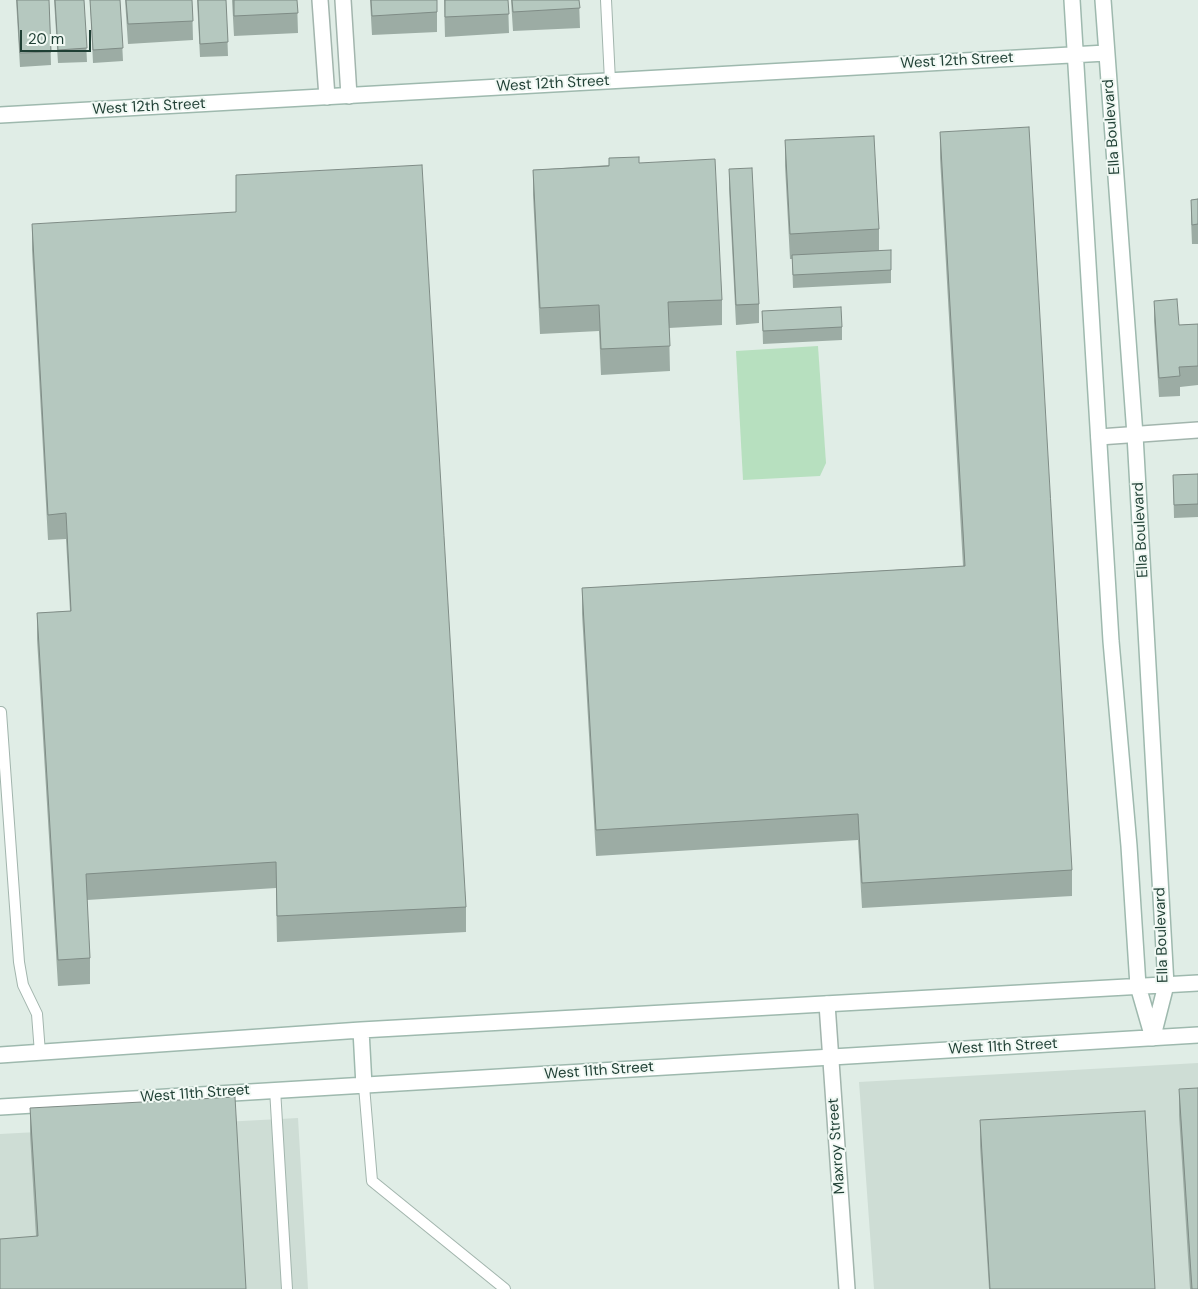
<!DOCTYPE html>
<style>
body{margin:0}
#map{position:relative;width:1198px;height:1289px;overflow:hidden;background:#e0ede6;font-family:"DM Sans",sans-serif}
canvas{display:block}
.scale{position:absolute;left:20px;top:30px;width:71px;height:22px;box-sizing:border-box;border:2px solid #1f3f34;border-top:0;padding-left:6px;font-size:15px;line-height:18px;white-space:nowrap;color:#1f3f34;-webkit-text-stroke:4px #f1f9f4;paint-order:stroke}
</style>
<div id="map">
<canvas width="1198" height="1289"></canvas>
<div class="scale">20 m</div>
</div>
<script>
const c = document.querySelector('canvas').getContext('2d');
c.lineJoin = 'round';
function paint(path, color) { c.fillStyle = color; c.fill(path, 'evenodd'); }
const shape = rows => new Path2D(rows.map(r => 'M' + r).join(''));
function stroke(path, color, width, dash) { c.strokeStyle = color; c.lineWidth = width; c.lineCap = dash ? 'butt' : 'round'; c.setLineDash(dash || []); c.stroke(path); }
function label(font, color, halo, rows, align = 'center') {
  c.font = font + ' "DM Sans",sans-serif'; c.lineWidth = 4; c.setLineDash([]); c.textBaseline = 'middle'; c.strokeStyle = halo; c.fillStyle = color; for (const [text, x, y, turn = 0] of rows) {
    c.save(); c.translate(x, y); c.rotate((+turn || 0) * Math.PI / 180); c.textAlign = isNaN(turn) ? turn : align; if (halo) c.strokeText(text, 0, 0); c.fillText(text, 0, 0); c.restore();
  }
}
paint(shape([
 [1198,1063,1198,1289,874,1289,859,1082],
 [298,1118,308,1289,0,1289,0,1134]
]), '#ceddd5');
paint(shape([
 [818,346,826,463,820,476,743,480,736,351]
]), '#b7e0bf');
const lane = shape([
 [606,0,610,81],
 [1,712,19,962,23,985,37,1014,40,1053],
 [364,1086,372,1181,505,1289],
 [275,1089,287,1289]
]);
const street = shape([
 [320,0,327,97],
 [343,0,349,96],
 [1099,437,1198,430],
 [827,1004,847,1289]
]);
const secondary = shape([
 [1072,0,1111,641,1129,846,1138,986,1153,1038],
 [1103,0,1135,435,1166,985,1153,1036],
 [0,115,1106,53],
 [361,1030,364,1086],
 [0,1055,361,1030,1198,983],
 [0,1107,1198,1035]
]);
stroke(lane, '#a2b5ad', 12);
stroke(street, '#a2b5ad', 18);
stroke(secondary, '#9eb9ae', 18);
stroke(lane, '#fff', 10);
stroke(street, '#fff', 15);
stroke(secondary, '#fff', 15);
paint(shape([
 [16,0,49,0,51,65,20,67],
 [54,0,84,0,87,62,58,63],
 [90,0,120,0,123,61,93,63],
 [125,0,192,0,193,40,128,44],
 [197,0,226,0,228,56,200,57],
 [232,0,297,0,298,33,234,36],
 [370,0,437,0,437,32,372,35],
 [444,0,508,0,509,33,445,37],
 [511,0,579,0,580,28,513,31],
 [940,132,1072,870,1072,896,862,908,858,840,596,856,582,614,582,588,963,566,940,158],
 [785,140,879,229,879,251,891,270,891,283,793,288,792,259,790,259,785,166],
 [639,163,722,300,722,325,669,328,670,371,601,375,599,331,540,334,533,195,533,170],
 [729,169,759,304,759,323,736,325,729,189],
 [1198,199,1198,244,1192,244,1191,219,1191,200],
 [32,224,466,907,466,932,277,942,276,888,87,900,90,958,90,984,58,986,37,639,37,613,70,611,66,539,48,540,32,250],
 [1154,301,1179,325,1198,324,1198,385,1180,387,1180,396,1159,397,1154,321],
 [762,311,842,327,842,340,763,344],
 [1198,474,1198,517,1174,518,1173,475],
 [1179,1089,1198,1289,1190,1289,1179,1115],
 [30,1108,246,1289,36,1236,30,1134],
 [980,1120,1155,1289,989,1289,980,1146]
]), '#9caca4');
const building = shape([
 [17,0,49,0,51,52,20,53,17,0],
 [55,0,84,0,87,48,58,50,55,0],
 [90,0,120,0,123,48,93,50,90,0],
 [126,0,192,0,193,21,128,24,126,0],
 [198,0,226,0,228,42,200,44,198,0],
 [234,0,297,0,298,13,234,16,234,0],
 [371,0,437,0,437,12,372,16,371,0],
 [445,0,508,0,509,14,445,17,445,0],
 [512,0,579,0,580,8,513,12,512,0],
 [1029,127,1072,870,862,883,858,814,596,830,582,588,965,566,940,132,1029,127],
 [874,136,879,229,790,234,785,140,874,136],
 [639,157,639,163,715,159,722,300,668,302,670,346,601,349,599,305,540,308,533,170,609,166,609,158,639,157],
 [422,165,466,907,277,916,276,862,86,874,90,958,58,960,37,613,71,611,66,513,48,515,32,224,236,212,236,175,422,165],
 [752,168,759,304,736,305,729,169,752,168],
 [1198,199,1198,224,1192,225,1191,200,1198,199],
 [891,250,891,270,793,275,792,255,891,250],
 [1177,299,1179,325,1198,324,1198,366,1179,367,1180,376,1159,378,1154,301,1177,299],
 [841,307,842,327,763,331,762,311,841,307],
 [1198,474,1198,504,1174,505,1173,475,1198,474],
 [1198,1088,1198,1289,1192,1289,1179,1089,1198,1088],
 [235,1097,246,1289,0,1289,0,1239,38,1236,30,1108,235,1097],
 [1145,1111,1155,1289,990,1289,980,1120,1145,1111]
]);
paint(building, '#b5c8bf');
stroke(building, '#7f8c86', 1);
label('15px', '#1f3f34', '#f1f9f4', [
 ["West 12th Street",957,61,-3],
 ["West 12th Street",553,84,-3],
 ["West 12th Street",149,107,-3],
 ["Ella Boulevard",1112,127,-94],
 ["Ella Boulevard",1141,530,-93],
 ["Ella Boulevard",1162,935,-92],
 ["West 11th Street",1003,1047,-3],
 ["West 11th Street",599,1071,-4],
 ["West 11th Street",195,1094,-4],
 ["Maxroy Street",837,1146,-94]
]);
</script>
